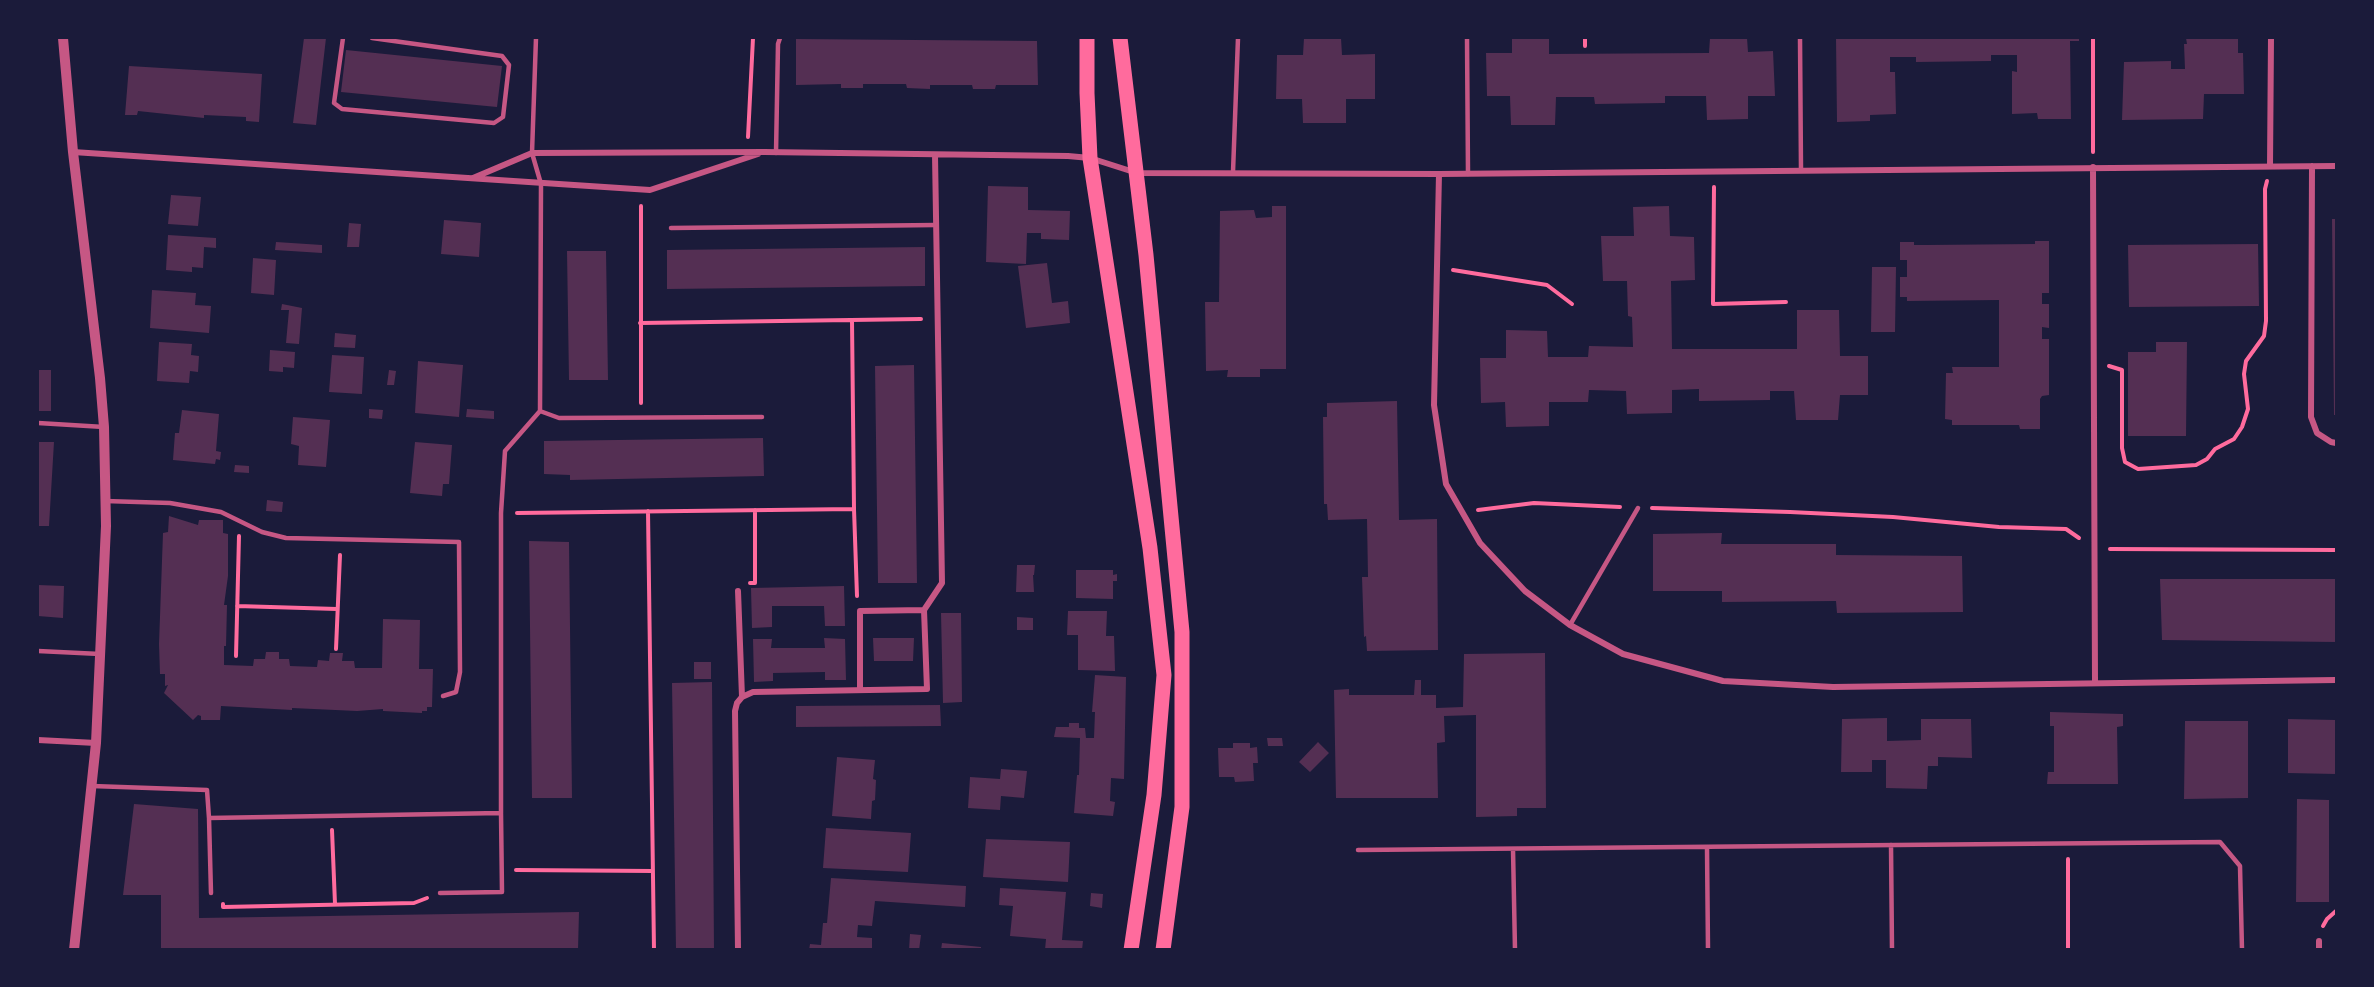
<!DOCTYPE html>
<style>
body{margin:0}
#map{position:relative;width:2374px;height:987px;overflow:hidden;background:#1b1b3a;font-family:Ubuntu,sans-serif}
canvas{display:block}
.frame{position:absolute;inset:0;border:39px solid #1b1b3a;pointer-events:none}
</style>
<div id="map">
<canvas width="2374" height="987"></canvas>
<div class="frame"></div>
</div>
<script>
const c = document.querySelector('canvas').getContext('2d');
c.lineJoin = 'round';
function paint(path, color) { c.fillStyle = color; c.fill(path, 'evenodd'); }
const shape = rows => new Path2D(rows.map(r => 'M' + r).join(''));
function stroke(path, color, width, dash) { c.strokeStyle = color; c.lineWidth = width; c.lineCap = dash ? 'butt' : 'round'; c.setLineDash(dash || []); c.stroke(path); }
paint(shape([
 [304,38,326,38,316,125,293,123],
 [1304,38,1341,38,1342,55,1375,54,1375,99,1346,99,1346,123,1303,123,1302,99,1276,99,1277,55,1303,55],
 [1512,38,1549,38,1549,54,1709,53,1710,38,1747,38,1748,52,1773,51,1775,96,1748,96,1748,119,1707,120,1706,96,1665,96,1665,103,1595,104,1594,97,1556,97,1555,125,1511,125,1510,96,1487,96,1486,53,1512,53],
 [1836,38,2079,38,2079,41,2070,41,2071,119,2038,119,2037,113,2012,114,2012,71,2017,72,2017,55,1991,55,1991,61,1916,62,1916,57,1890,57,1890,72,1895,72,1896,114,1870,115,1870,121,1837,122],
 [2186,38,2238,38,2238,53,2243,53,2244,94,2204,94,2203,119,2122,120,2124,62,2171,61,2171,69,2185,69,2184,44,2187,44],
 [796,39,1037,41,1038,85,996,85,995,89,973,89,972,85,930,85,930,89,907,88,906,84,863,84,863,88,841,88,841,84,796,85],
 [346,50,502,66,497,107,341,92],
 [129,66,262,74,259,122,246,121,246,117,204,115,204,118,138,111,137,115,125,115],
 [988,186,1028,187,1028,210,1070,211,1069,240,1041,239,1041,233,1027,233,1026,264,986,262],
 [171,195,201,197,198,226,168,224],
 [1272,206,1286,206,1286,369,1260,369,1260,377,1227,377,1228,370,1206,371,1205,302,1219,302,1220,211,1254,210,1256,218,1272,217],
 [1669,206,1670,236,1694,237,1695,280,1671,281,1672,349,1797,349,1797,310,1839,310,1840,356,1868,356,1868,395,1840,395,1838,420,1796,420,1794,391,1770,391,1770,400,1699,401,1699,389,1672,390,1672,413,1627,414,1626,391,1589,390,1588,402,1549,402,1549,426,1506,427,1505,402,1481,403,1480,358,1506,358,1506,330,1547,331,1548,357,1588,357,1589,346,1633,347,1632,317,1628,316,1627,281,1603,281,1601,236,1634,236,1633,207],
 [2332,219,2336,219,2336,415,2334,415],
 [444,220,481,223,479,257,441,254],
 [349,223,361,224,359,247,347,247],
 [168,235,216,238,216,248,204,247,203,268,192,267,192,272,166,270],
 [2035,241,2049,241,2049,293,2042,293,2042,304,2049,304,2049,328,2042,327,2042,339,2049,339,2049,395,2042,396,2040,399,2040,429,2020,429,2019,425,1952,425,1952,420,1945,419,1946,373,1953,373,1952,367,1999,367,1999,300,1907,301,1907,297,1900,297,1900,277,1907,277,1907,260,1900,260,1900,242,1914,242,1914,245,1926,245,2035,244],
 [276,242,322,245,322,253,275,250],
 [2258,244,2259,306,2129,307,2128,245],
 [925,247,925,286,667,289,667,250],
 [567,251,606,251,608,380,569,380],
 [253,258,276,260,274,295,251,293],
 [1047,263,1052,303,1068,301,1070,323,1026,328,1018,266],
 [1872,267,1896,267,1895,332,1871,332],
 [152,290,196,293,195,305,211,306,209,333,150,328],
 [282,304,302,308,299,344,286,343,289,310,281,310],
 [335,333,356,335,355,348,334,347],
 [159,342,192,344,191,355,199,356,198,372,190,371,189,383,157,381],
 [2156,342,2187,342,2186,436,2128,436,2128,352,2156,352],
 [270,350,295,352,294,368,283,367,283,372,269,371],
 [332,355,364,357,362,394,329,392],
 [418,361,463,365,459,417,415,413],
 [914,365,917,583,878,583,875,366],
 [38,370,51,370,51,411,38,411],
 [389,370,396,371,394,385,387,385],
 [1397,401,1399,520,1437,519,1438,650,1367,651,1366,636,1364,637,1362,577,1368,577,1367,519,1328,520,1327,504,1324,504,1323,417,1327,417,1327,403],
 [369,409,383,410,382,419,369,418],
 [467,409,494,411,494,419,466,417],
 [182,410,219,414,216,451,221,452,220,460,216,459,215,464,173,460,175,433,179,433],
 [293,417,330,420,326,467,298,465,299,446,291,444],
 [763,438,764,476,570,480,570,475,544,474,544,441],
 [38,442,54,442,49,526,38,526],
 [415,442,452,445,449,484,443,484,442,496,410,493],
 [235,465,249,466,249,473,234,472],
 [267,500,283,502,282,512,266,511],
 [169,516,198,525,199,520,223,520,223,533,228,534,228,576,224,605,227,605,226,646,224,646,224,665,253,666,254,659,265,659,266,652,279,652,279,659,289,659,290,666,317,667,318,660,329,661,330,653,343,653,342,661,354,661,355,668,382,668,383,619,420,620,419,669,433,669,432,707,427,707,427,711,422,711,422,713,383,711,383,709,357,711,292,708,292,710,221,706,220,720,201,720,201,716,198,715,193,720,164,693,168,685,165,686,165,674,160,674,159,644,163,533,168,532],
 [1722,533,1721,544,1836,544,1836,555,1962,556,1963,612,1837,613,1836,601,1722,602,1722,591,1653,591,1653,534],
 [529,541,569,542,572,798,532,798],
 [1017,565,1035,565,1034,575,1033,575,1034,592,1016,592],
 [1076,570,1113,570,1113,575,1117,574,1117,581,1113,581,1113,599,1076,598],
 [2160,579,2336,579,2336,642,2162,640],
 [38,585,64,586,63,618,38,616],
 [844,586,845,626,825,626,824,606,772,606,772,627,752,628,751,588],
 [1068,611,1107,611,1106,636,1114,636,1115,671,1078,670,1078,635,1067,635],
 [941,613,961,613,962,702,943,703],
 [1017,617,1033,618,1033,630,1017,630],
 [824,638,845,639,846,680,825,680,825,672,773,673,773,681,754,682,753,639,772,639,771,648,825,648],
 [873,638,914,638,913,661,874,661],
 [1545,653,1546,808,1517,808,1517,816,1476,817,1476,715,1444,716,1445,742,1437,743,1438,798,1336,798,1334,690,1349,689,1349,695,1414,695,1415,680,1421,680,1421,695,1436,695,1436,708,1463,707,1464,654],
 [694,662,711,662,711,679,694,679],
 [1095,675,1126,677,1124,779,1111,778,1110,801,1115,802,1113,816,1074,813,1077,775,1079,775,1080,738,1054,737,1056,727,1069,727,1069,723,1079,723,1079,728,1085,728,1086,738,1094,738,1095,712,1092,712],
 [712,682,714,950,676,950,672,683],
 [940,705,941,726,796,727,796,706],
 [2050,712,2123,714,2123,726,2117,727,2118,784,2047,784,2048,772,2054,772,2054,726,2050,726],
 [1887,718,1887,741,1921,740,1921,719,1971,719,1972,758,1938,757,1938,766,1928,766,1927,789,1886,788,1886,760,1872,760,1872,772,1841,772,1842,719],
 [2288,719,2336,720,2336,774,2288,773],
 [2185,721,2248,721,2248,798,2184,799],
 [1267,738,1282,738,1283,746,1268,746],
 [1318,742,1329,753,1310,772,1299,762],
 [1233,743,1250,743,1250,748,1257,747,1258,763,1253,763,1254,781,1235,782,1234,777,1219,777,1218,748,1233,748],
 [837,757,875,760,873,779,876,780,875,800,872,801,871,819,832,816],
 [1001,769,1027,771,1024,798,1001,796,1000,810,968,808,970,777,1000,779],
 [2297,799,2329,800,2329,902,2296,902],
 [134,804,198,809,199,918,579,912,578,950,161,950,161,895,123,895],
 [826,828,911,833,908,872,823,868],
 [986,839,1070,842,1068,882,983,877],
 [831,878,966,886,965,907,875,901,872,926,858,925,857,937,872,938,872,950,809,950,810,944,821,945,823,923,827,923],
 [1000,888,1066,892,1062,940,1083,941,1082,950,1045,950,1046,939,1010,936,1013,906,999,905],
 [1091,893,1103,894,1102,908,1090,906],
 [910,934,921,935,919,950,909,950],
 [942,943,981,947,981,950,941,950]
]), '#542f53');
stroke(shape([
 [2093,38,2093,152],
 [1585,46,1585,38],
 [748,137,753,38],
 [1714,187,1713,304,1786,302],
 [641,206,641,403],
 [1453,270,1547,285,1572,304],
 [852,320,854,509],
 [640,323,921,319],
 [2109,366,2122,370,2122,448,2125,462,2138,469,2196,465,2207,459,2215,449,2234,439,2242,427,2248,409,2244,374,2246,361,2264,336,2266,321,2265,189,2267,181],
 [1652,508,1790,512,1893,517,1999,527,2066,529,2079,538],
 [1478,510,1534,503,1620,507],
 [648,511,654,950],
 [517,513,854,509,857,596],
 [2110,549,2336,550],
 [750,583,755,583,755,510],
 [237,606,337,609],
 [336,649,340,555],
 [236,656,239,536],
 [332,830,335,904],
 [2068,859,2068,950],
 [516,870,653,871],
 [223,904,223,907,414,903,427,898],
 [2323,926,2327,919,2336,911]
]), '#ff6b9d', 4);
stroke(shape([
 [343,38,334,103,342,109,494,123,503,117,509,65,502,56,372,38],
 [1467,38,1468,174],
 [1800,38,1801,170],
 [776,153,778,44,780,38],
 [1233,172,1238,38],
 [671,228,936,225],
 [540,411,559,418,762,417],
 [38,423,104,427],
 [105,501,170,503,221,512,262,532,286,538,459,542,460,672,456,692,443,696],
 [1570,625,1638,508],
 [38,651,100,654],
 [92,786,207,790,209,818,501,813,501,513,505,451,540,411,541,184,532,153,536,38],
 [209,818,211,893],
 [1891,845,1892,950],
 [1707,848,1708,950],
 [1513,849,1515,950],
 [1358,850,2220,842,2240,866,2242,950],
 [440,893,502,892,501,813]
]), '#c65784', 4.5);
stroke(shape([
 [73,152,650,190,758,154],
 [2270,166,2271,38],
 [2312,166,2311,417,2317,433,2331,442,2336,443],
 [2093,167,2095,683],
 [1439,174,1434,405,1446,484,1480,543,1525,591,1570,625,1623,654,1723,681,1833,687,2336,680],
 [473,178,532,153,764,152,1068,156,1090,158,1137,173,1439,174,2336,166],
 [738,591,742,697],
 [860,690,860,611,924,610],
 [38,740,96,743],
 [2319,941,2319,950],
 [738,950,735,711,737,703,742,697,753,692,927,689,924,610,942,583,935,155]
]), '#c65784', 6);
stroke(shape([
 [63,38,73,152,100,378,104,427,106,526,96,743,74,950]
]), '#c65784', 10);
stroke(shape([
 [1087,38,1087,93,1090,158,1150,548,1164,675,1154,795,1131,950],
 [1120,38,1146,255,1182,632,1182,807,1163,950]
]), '#ff6b9d', 15);
</script>
